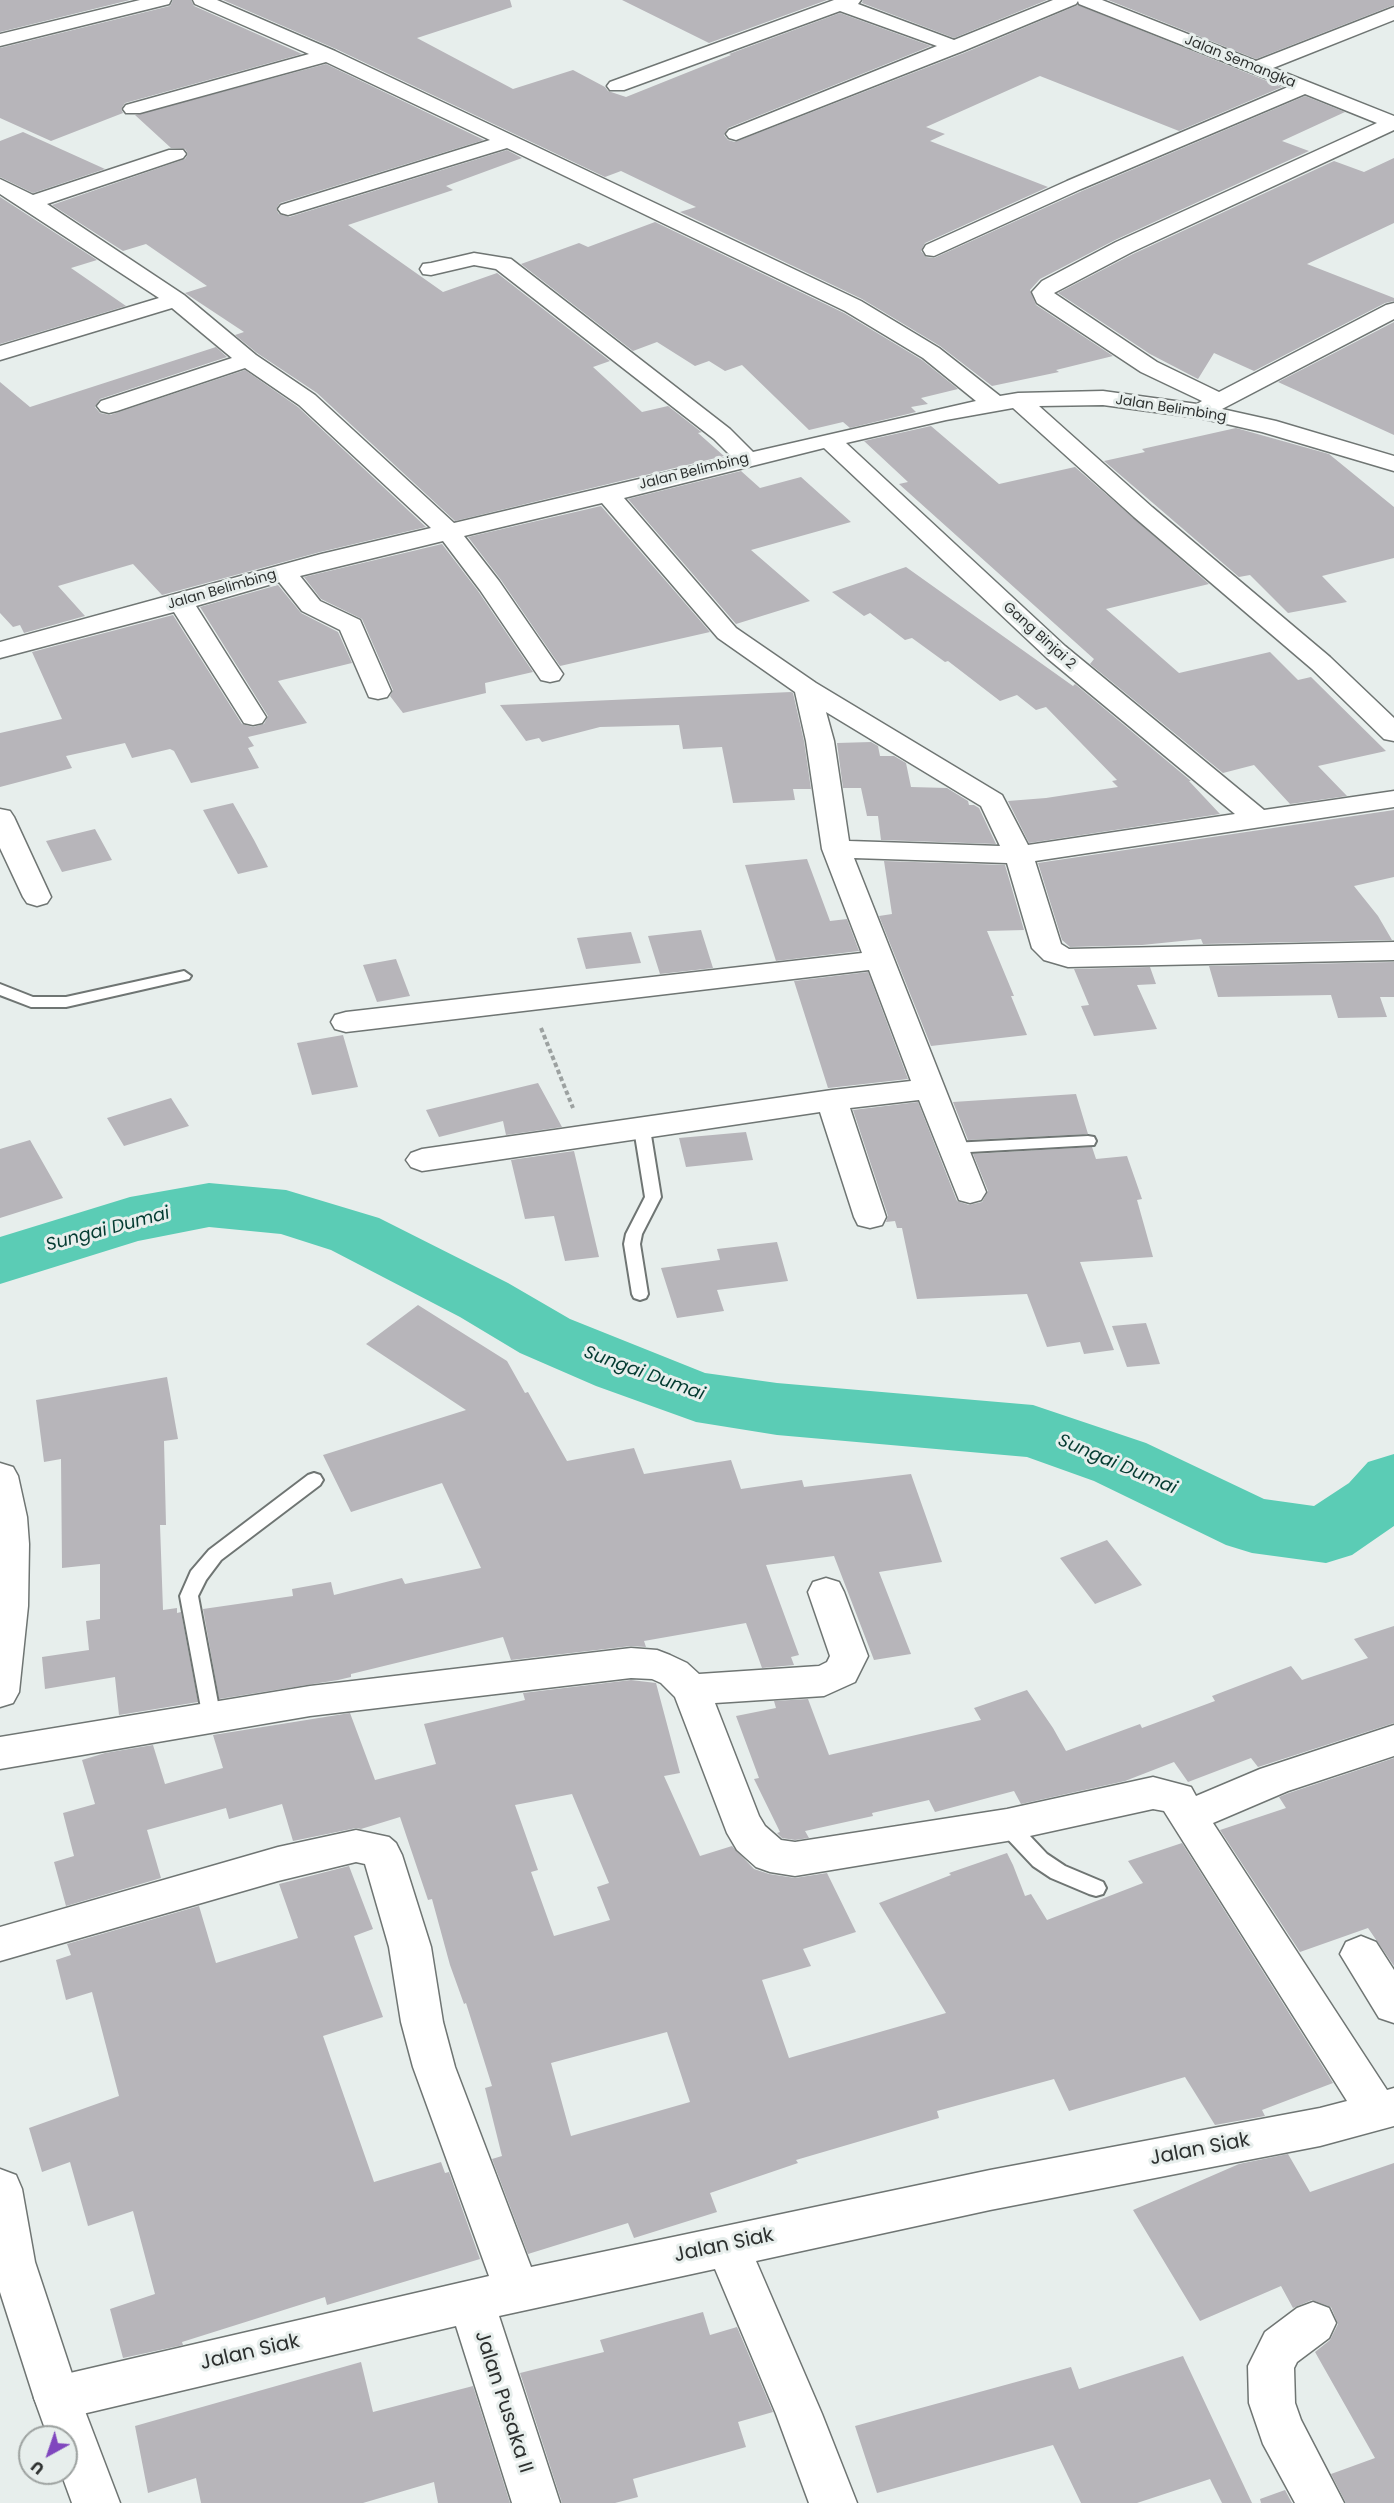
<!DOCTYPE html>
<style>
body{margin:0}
#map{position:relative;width:1394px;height:2503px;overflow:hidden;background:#e7eeec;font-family:Poppins,sans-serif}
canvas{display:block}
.north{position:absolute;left:18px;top:2425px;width:60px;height:60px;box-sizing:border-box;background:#e7eeec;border:2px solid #9da2a0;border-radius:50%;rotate:220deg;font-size:16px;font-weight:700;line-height:24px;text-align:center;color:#2d302f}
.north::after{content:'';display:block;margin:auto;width:21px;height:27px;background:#8047be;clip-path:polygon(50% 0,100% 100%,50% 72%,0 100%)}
</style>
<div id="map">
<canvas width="1394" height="2503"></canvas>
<div class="north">U</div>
</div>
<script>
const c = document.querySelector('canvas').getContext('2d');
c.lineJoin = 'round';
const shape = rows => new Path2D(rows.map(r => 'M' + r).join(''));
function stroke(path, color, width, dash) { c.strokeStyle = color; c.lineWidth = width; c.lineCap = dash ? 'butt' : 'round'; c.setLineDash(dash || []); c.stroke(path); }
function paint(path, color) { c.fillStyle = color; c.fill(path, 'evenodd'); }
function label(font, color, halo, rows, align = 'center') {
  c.font = font + ' Poppins,sans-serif'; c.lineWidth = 6; c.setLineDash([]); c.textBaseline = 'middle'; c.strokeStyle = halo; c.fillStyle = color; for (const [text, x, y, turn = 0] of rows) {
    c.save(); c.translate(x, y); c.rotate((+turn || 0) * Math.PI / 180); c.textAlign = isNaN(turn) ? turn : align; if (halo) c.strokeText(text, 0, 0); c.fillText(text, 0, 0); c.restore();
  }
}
stroke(shape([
 [1375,1502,1394,1500]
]), '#5bccb5', 10);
paint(shape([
 [209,1183,286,1190,379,1218,508,1283,570,1319,705,1373,777,1383,1033,1405,1146,1443,1264,1499,1314,1506,1349,1483,1368,1462,1394,1454,1394,1526,1352,1555,1326,1563,1252,1553,1226,1545,1094,1481,1027,1457,777,1435,696,1422,596,1386,520,1353,460,1317,331,1250,281,1234,209,1227,138,1241,0,1284,0,1237,130,1197,209,1183]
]), '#5bccb5');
paint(shape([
 [0,0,130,0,0,32],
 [173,0,191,0,194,6,302,54,125,103,121,109,123,113,51,141,0,118,0,48,170,6],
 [223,0,510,0,512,7,417,38,513,89,573,70,605,87,608,91,626,97,731,55,729,54,840,13,931,46,728,128,724,135,728,140,735,142,964,53,1078,5,1282,87,1179,131,1040,76,926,127,945,134,930,141,1048,187,925,243,921,251,926,257,934,258,1082,191,1305,96,1345,112,1282,141,1309,151,1115,240,1040,279,1030,290,1036,305,1113,356,1056,370,1059,372,992,386,940,346,862,299,680,212,696,207,621,171,605,177,336,49],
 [622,0,827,0,709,43],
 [863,0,1047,0,954,38,862,3],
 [1108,0,1394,0,1394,5,1256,59],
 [326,64,484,140,280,203,276,209,279,214,289,217,507,150,522,158,446,186,453,190,348,225,443,292,497,273,610,361,593,367,642,412,668,406,700,431,702,432,698,433,724,456,455,521,317,393,257,353,235,335,244,332,185,293,207,286,146,244,123,251,52,205,185,159,188,154,185,149,171,148,135,115],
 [23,132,105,169,33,193,0,177,0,141],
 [1394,158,1394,223,1307,264,1394,298,1394,301,1385,303,1254,371,1214,353,1198,379,1150,354,1058,293,1133,254,1334,161,1364,172],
 [0,197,97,260,71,268,126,306,0,344],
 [655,222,844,313,922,360,958,389,921,398,928,404,911,407,916,412,850,428,843,422,809,430,742,365,725,371,709,361,695,366,657,342,633,351,521,264,579,243,588,247],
 [1394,322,1394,435,1278,382],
 [216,347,227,357,100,399,95,407,100,413,110,415,245,370,298,407,426,527,320,552,162,595,133,564,58,586,85,616,24,633,20,625,13,627,0,613,0,382,30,407],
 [931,426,999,484,1075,467,1209,584,1106,609,1179,673,1270,652,1298,680,1311,677,1386,751,1318,766,1347,796,1290,804,1254,765,1223,773,1090,664,1094,659,899,484,908,482,864,441],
 [1236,428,1329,454,1394,507,1394,558,1322,576,1347,602,1288,613,1250,575,1239,577,1104,461,1145,452,1142,449],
 [741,471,760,488,801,477,851,522,751,550,810,601,736,624,628,499],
 [601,506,710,632,560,666,501,580,468,537],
 [442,544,478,591,533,672,485,683,486,693,403,713,390,696,393,690,362,619,321,599,304,577],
 [906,567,1073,686,1075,684,1191,781,1189,781,1220,814,1029,843,1008,801,1046,798,1118,787,1112,781,1117,780,1046,707,1036,710,1017,695,1000,701,948,661,945,662,912,638,905,640,870,613,864,616,832,592],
 [278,585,301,613,338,632,352,663,278,681,307,723,248,737,254,746,248,748,259,768,191,783,174,751,170,749,132,758,125,743,66,756,72,768,0,787,0,733,62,719,32,652,173,615,242,724,253,727,264,724,268,716,200,607],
 [791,692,793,693,804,741,811,789,793,789,795,800,733,803,722,747,683,749,679,725,600,727,542,742,539,738,526,741,500,705],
 [871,742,878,746,880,756,894,756,906,763,911,787,947,788,968,801,969,805,974,805,979,808,996,844,881,840,878,816,867,816,861,788,843,788,837,743],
 [233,803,254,840,268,867,238,874,203,810],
 [1394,810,1394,877,1354,886,1378,916,1392,940,1203,944,1201,939,1142,945,1070,947,1062,940,1038,863],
 [95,829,112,860,62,872,46,841],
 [807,859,830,921,847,919,859,951,776,961,745,865],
 [884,861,1005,865,1024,930,987,931,1014,996,1011,996,1027,1035,931,1046,879,916,892,914],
 [701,930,713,968,660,974,648,936],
 [631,932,641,963,586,969,577,938],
 [396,959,410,996,377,1002,363,965],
 [1394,962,1394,997,1380,997,1387,1017,1338,1018,1331,995,1218,997,1209,966],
 [1150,967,1156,984,1137,985,1157,1029,1094,1036,1081,1006,1089,1005,1074,969],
 [868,972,908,1079,828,1088,794,981],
 [343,1035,358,1087,312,1095,297,1043],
 [538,1083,562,1127,506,1135,503,1121,439,1137,426,1110],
 [1076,1094,1088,1134,968,1140,953,1102],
 [171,1098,189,1126,124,1146,107,1118],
 [918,1102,957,1201,969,1205,982,1202,988,1191,973,1154,1092,1147,1096,1159,1127,1156,1142,1199,1137,1200,1153,1257,1080,1262,1114,1350,1084,1354,1080,1342,1047,1347,1027,1294,917,1299,902,1228,897,1228,895,1221,886,1222,888,1216,853,1110],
 [746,1132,753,1160,686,1167,679,1138],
 [30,1140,63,1198,0,1218,0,1149],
 [574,1151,599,1257,565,1261,554,1216,525,1219,511,1160],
 [777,1242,788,1281,717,1290,724,1311,677,1318,661,1268,720,1260,717,1249],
 [418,1305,507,1361,525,1393,528,1392,567,1461,634,1448,644,1474,731,1460,741,1489,802,1480,804,1487,911,1474,942,1562,879,1572,911,1654,874,1660,834,1556,766,1565,799,1655,791,1657,794,1665,762,1668,746,1623,644,1641,646,1647,631,1646,511,1660,503,1637,351,1674,351,1677,338,1680,219,1699,203,1609,293,1596,292,1589,331,1582,334,1595,402,1578,405,1584,481,1568,442,1483,351,1512,323,1455,466,1410,366,1344],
 [1146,1323,1160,1364,1127,1367,1112,1326],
 [167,1377,178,1439,164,1441,166,1525,160,1525,163,1610,177,1608,177,1613,181,1612,198,1702,119,1715,115,1677,45,1689,42,1657,89,1650,86,1621,100,1619,100,1564,62,1568,61,1459,44,1462,36,1400],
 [1107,1540,1142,1585,1095,1604,1060,1558],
 [1394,1626,1394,1723,1258,1767,1251,1758,1188,1782,1174,1762,1125,1781,1021,1804,1014,1791,935,1812,929,1800,872,1813,873,1816,805,1831,809,1838,795,1840,782,1838,777,1833,780,1832,754,1779,759,1778,736,1716,776,1708,774,1701,808,1699,829,1755,981,1720,974,1708,1027,1690,1053,1728,1066,1751,1140,1724,1142,1728,1215,1701,1212,1696,1291,1666,1302,1680,1368,1658,1354,1639],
 [631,1680,656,1683,680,1773,664,1776,700,1856,732,1846,754,1869,769,1874,795,1878,827,1873,856,1932,803,1949,811,1966,762,1980,789,2058,946,2013,879,1903,951,1875,949,1873,1007,1853,1013,1865,1025,1896,1031,1894,1047,1920,1143,1883,1128,1861,1182,1843,1333,2083,1262,2110,1265,2116,1215,2125,1185,2077,1069,2111,1054,2079,937,2111,939,2118,796,2160,798,2163,710,2193,717,2212,634,2238,628,2223,528,2254,492,2159,502,2156,485,2088,492,2086,466,2003,464,2004,450,1965,432,1899,428,1900,400,1817,361,1829,356,1828,293,1841,282,1804,229,1819,226,1808,147,1830,161,1878,66,1906,54,1862,74,1856,63,1813,95,1804,82,1760,105,1753,153,1745,165,1784,223,1768,213,1735,350,1713,375,1780,436,1764,424,1724,525,1700,523,1693],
 [572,1794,609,1883,597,1887,610,1920,554,1936,531,1872,538,1870,515,1805],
 [667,2032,690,2102,571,2136,551,2063],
 [1394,1758,1394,1966,1368,1928,1300,1952,1220,1830,1286,1808,1279,1797,1289,1793],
 [349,1866,373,1929,354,1936,383,2017,323,2036,374,2182,441,2162,445,2173,449,2172,480,2259,327,2305,325,2297,182,2342,183,2345,123,2358,110,2309,155,2294,133,2211,88,2226,70,2162,42,2172,29,2128,119,2096,92,1992,66,2000,56,1960,71,1955,67,1944,199,1906,216,1963,298,1938,279,1884],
 [1288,2154,1310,2192,1394,2163,1394,2503,1346,2503,1331,2474,1375,2458,1315,2352,1330,2340,1338,2324,1331,2307,1312,2300,1293,2308,1281,2286,1200,2321,1133,2210,1239,2164],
 [703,2312,710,2335,737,2327,773,2412,738,2422,746,2447,633,2479,638,2497,615,2503,562,2503,520,2373,604,2352,600,2340],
 [1183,2356,1252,2503,1222,2503,1210,2479,1137,2503,1081,2503,1053,2445,877,2493,855,2426,1071,2367,1079,2389],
 [361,2362,373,2412,473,2386,510,2503,438,2503,434,2482,363,2503,201,2503,196,2478,148,2493,135,2426],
 [1285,2490,1292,2503,1261,2503,1260,2499]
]), '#b7b5ba');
const lane = shape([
 [184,971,191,976,189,979,66,1007,31,1007,0,995,0,984,33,997,66,997,184,971],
 [642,1124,650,1129,661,1197,642,1234,640,1244,648,1294,646,1298,640,1300,634,1298,632,1294,624,1244,626,1234,645,1197,634,1129,642,1124],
 [1088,1136,1094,1137,1096,1141,1094,1145,952,1153,946,1152,944,1148,946,1144,952,1143,1088,1136],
 [314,1473,320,1475,323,1480,320,1485,221,1560,206,1580,198,1596,221,1719,218,1724,211,1727,204,1724,180,1596,191,1571,209,1550,308,1475,314,1473],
 [1007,1817,1014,1819,1047,1854,1065,1866,1103,1882,1106,1888,1103,1894,1096,1896,1089,1894,1051,1878,1033,1866,1000,1831,997,1825,1000,1819,1007,1817]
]);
const street = shape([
 [193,0,217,0,335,51,861,301,939,348,1000,396,1018,393,1103,391,1197,404,1202,401,1141,372,1037,303,1032,292,1042,281,1116,242,1377,123,1305,94,1081,189,934,256,926,255,923,250,926,245,1067,181,1288,87,1079,4,1078,1,1076,4,963,51,736,140,729,138,726,134,729,130,937,46,840,11,624,90,610,90,607,86,610,82,834,0,861,0,858,4,954,40,1053,0,1102,0,1256,61,1394,7,1394,20,1273,68,1394,116,1394,130,1132,252,1054,293,1157,362,1219,392,1386,305,1394,303,1394,319,1222,409,1276,421,1394,456,1394,471,1262,432,1200,418,1103,405,1039,406,1152,507,1330,657,1394,718,1394,741,1384,739,1312,669,1134,517,1013,408,946,420,846,443,1065,646,1264,810,1394,791,1394,807,1035,861,1061,944,1069,949,1394,942,1394,960,1068,967,1044,960,1032,948,1007,863,854,858,986,1192,981,1200,970,1203,959,1200,919,1100,850,1108,886,1217,882,1225,870,1228,858,1225,854,1217,820,1112,422,1171,411,1167,406,1160,411,1153,422,1149,832,1090,911,1081,869,970,346,1032,335,1029,331,1022,335,1015,346,1012,862,953,822,849,806,741,795,692,718,638,602,503,464,536,499,581,563,674,559,680,550,682,541,680,480,590,443,541,300,576,320,601,360,620,391,691,387,697,378,699,369,697,340,630,302,611,279,582,196,606,266,717,262,723,253,725,244,723,174,612,0,658,0,642,321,554,431,528,299,405,245,368,117,411,109,413,101,411,97,406,101,401,232,358,172,308,0,360,0,346,159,298,0,194,0,179,33,195,169,150,183,150,186,154,183,158,47,204,184,295,256,355,315,395,454,523,732,457,714,439,496,269,474,265,431,275,423,274,420,269,423,264,431,263,474,253,511,259,730,429,753,452,976,401,923,358,845,311,507,148,295,213,288,215,281,213,278,209,281,205,490,140,326,62,140,113,126,113,123,109,126,105,309,54,195,4,193,0],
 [824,448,1047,658,1235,814,1028,845,1002,795,816,683,736,628,624,498,824,448],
 [826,712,981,806,1000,846,849,841,834,741,826,712],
 [0,809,10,811,14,817,51,897,47,903,37,906,27,903,23,897,0,848,0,809],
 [826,1578,839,1582,844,1592,868,1656,855,1682,824,1696,715,1703,759,1816,765,1826,781,1840,795,1842,1007,1809,1153,1777,1191,1787,1196,1796,1260,1769,1394,1725,1394,1756,1288,1791,1213,1823,1387,2090,1394,2088,1394,2126,1320,2146,990,2210,756,2261,822,2414,857,2503,809,2503,776,2414,715,2269,499,2316,560,2503,512,2503,456,2326,57,2420,41,2414,34,2398,41,2382,57,2376,489,2276,413,2067,401,2022,389,1947,365,1864,356,1862,278,1881,0,1961,0,1927,278,1847,356,1830,389,1837,396,1843,402,1855,431,1947,443,2022,455,2067,531,2267,990,2170,1320,2108,1347,2101,1164,1811,1153,1809,1007,1841,795,1876,770,1872,756,1867,737,1850,727,1833,675,1697,661,1683,652,1679,631,1678,310,1716,0,1769,0,1737,310,1686,631,1648,657,1650,670,1655,687,1663,699,1674,819,1666,827,1662,830,1656,808,1592,813,1582,826,1578],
 [1361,1936,1376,1942,1394,1970,1394,2023,1379,2018,1340,1954,1346,1942,1361,1936],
 [1313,2302,1329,2308,1336,2323,1329,2338,1297,2362,1294,2368,1295,2403,1301,2420,1344,2503,1295,2503,1263,2444,1249,2403,1248,2366,1265,2332,1297,2308,1313,2302]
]);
const secondary = shape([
 [140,0,171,0,169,4,0,46,0,34,140,0],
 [0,1463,13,1467,18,1476,27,1517,29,1544,28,1606,19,1692,13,1703,0,1707,0,1463],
 [0,2169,16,2175,22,2189,35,2262,80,2398,120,2503,72,2503,61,2473,66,2473,66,2437,48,2437,34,2398,0,2292,0,2169]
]);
stroke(lane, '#6f7573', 4);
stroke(street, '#6f7573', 3);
stroke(secondary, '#6f7573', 3);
stroke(shape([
 [541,1028,573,1108]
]), '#9ca1a0', 4, [4.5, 3]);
paint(lane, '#fff');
paint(street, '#fff');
paint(secondary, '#fff');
label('14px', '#2d302f', '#e7eeec', [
 ["Jalan Semangka",1240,62,22],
 ["Jalan Belimbing",1171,409,9],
 ["Jalan Belimbing",694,472,-14],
 ["Jalan Belimbing",222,590,-16],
 ["Gang Binjai 2",1039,636,42]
]);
label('italic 18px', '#033a30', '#e7eeec', [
 ["Sungai Dumai",108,1230,-15],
 ["Sungai Dumai",644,1374,20],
 ["Sungai Dumai",1117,1465,23]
]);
label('20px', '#2d302f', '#e7eeec', [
 ["Jalan Siak",1200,2150,-11],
 ["Jalan Siak",724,2246,-12],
 ["Jalan Siak",250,2353,-13],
 ["Jalan Pusaka II",503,2402,72]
]);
</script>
